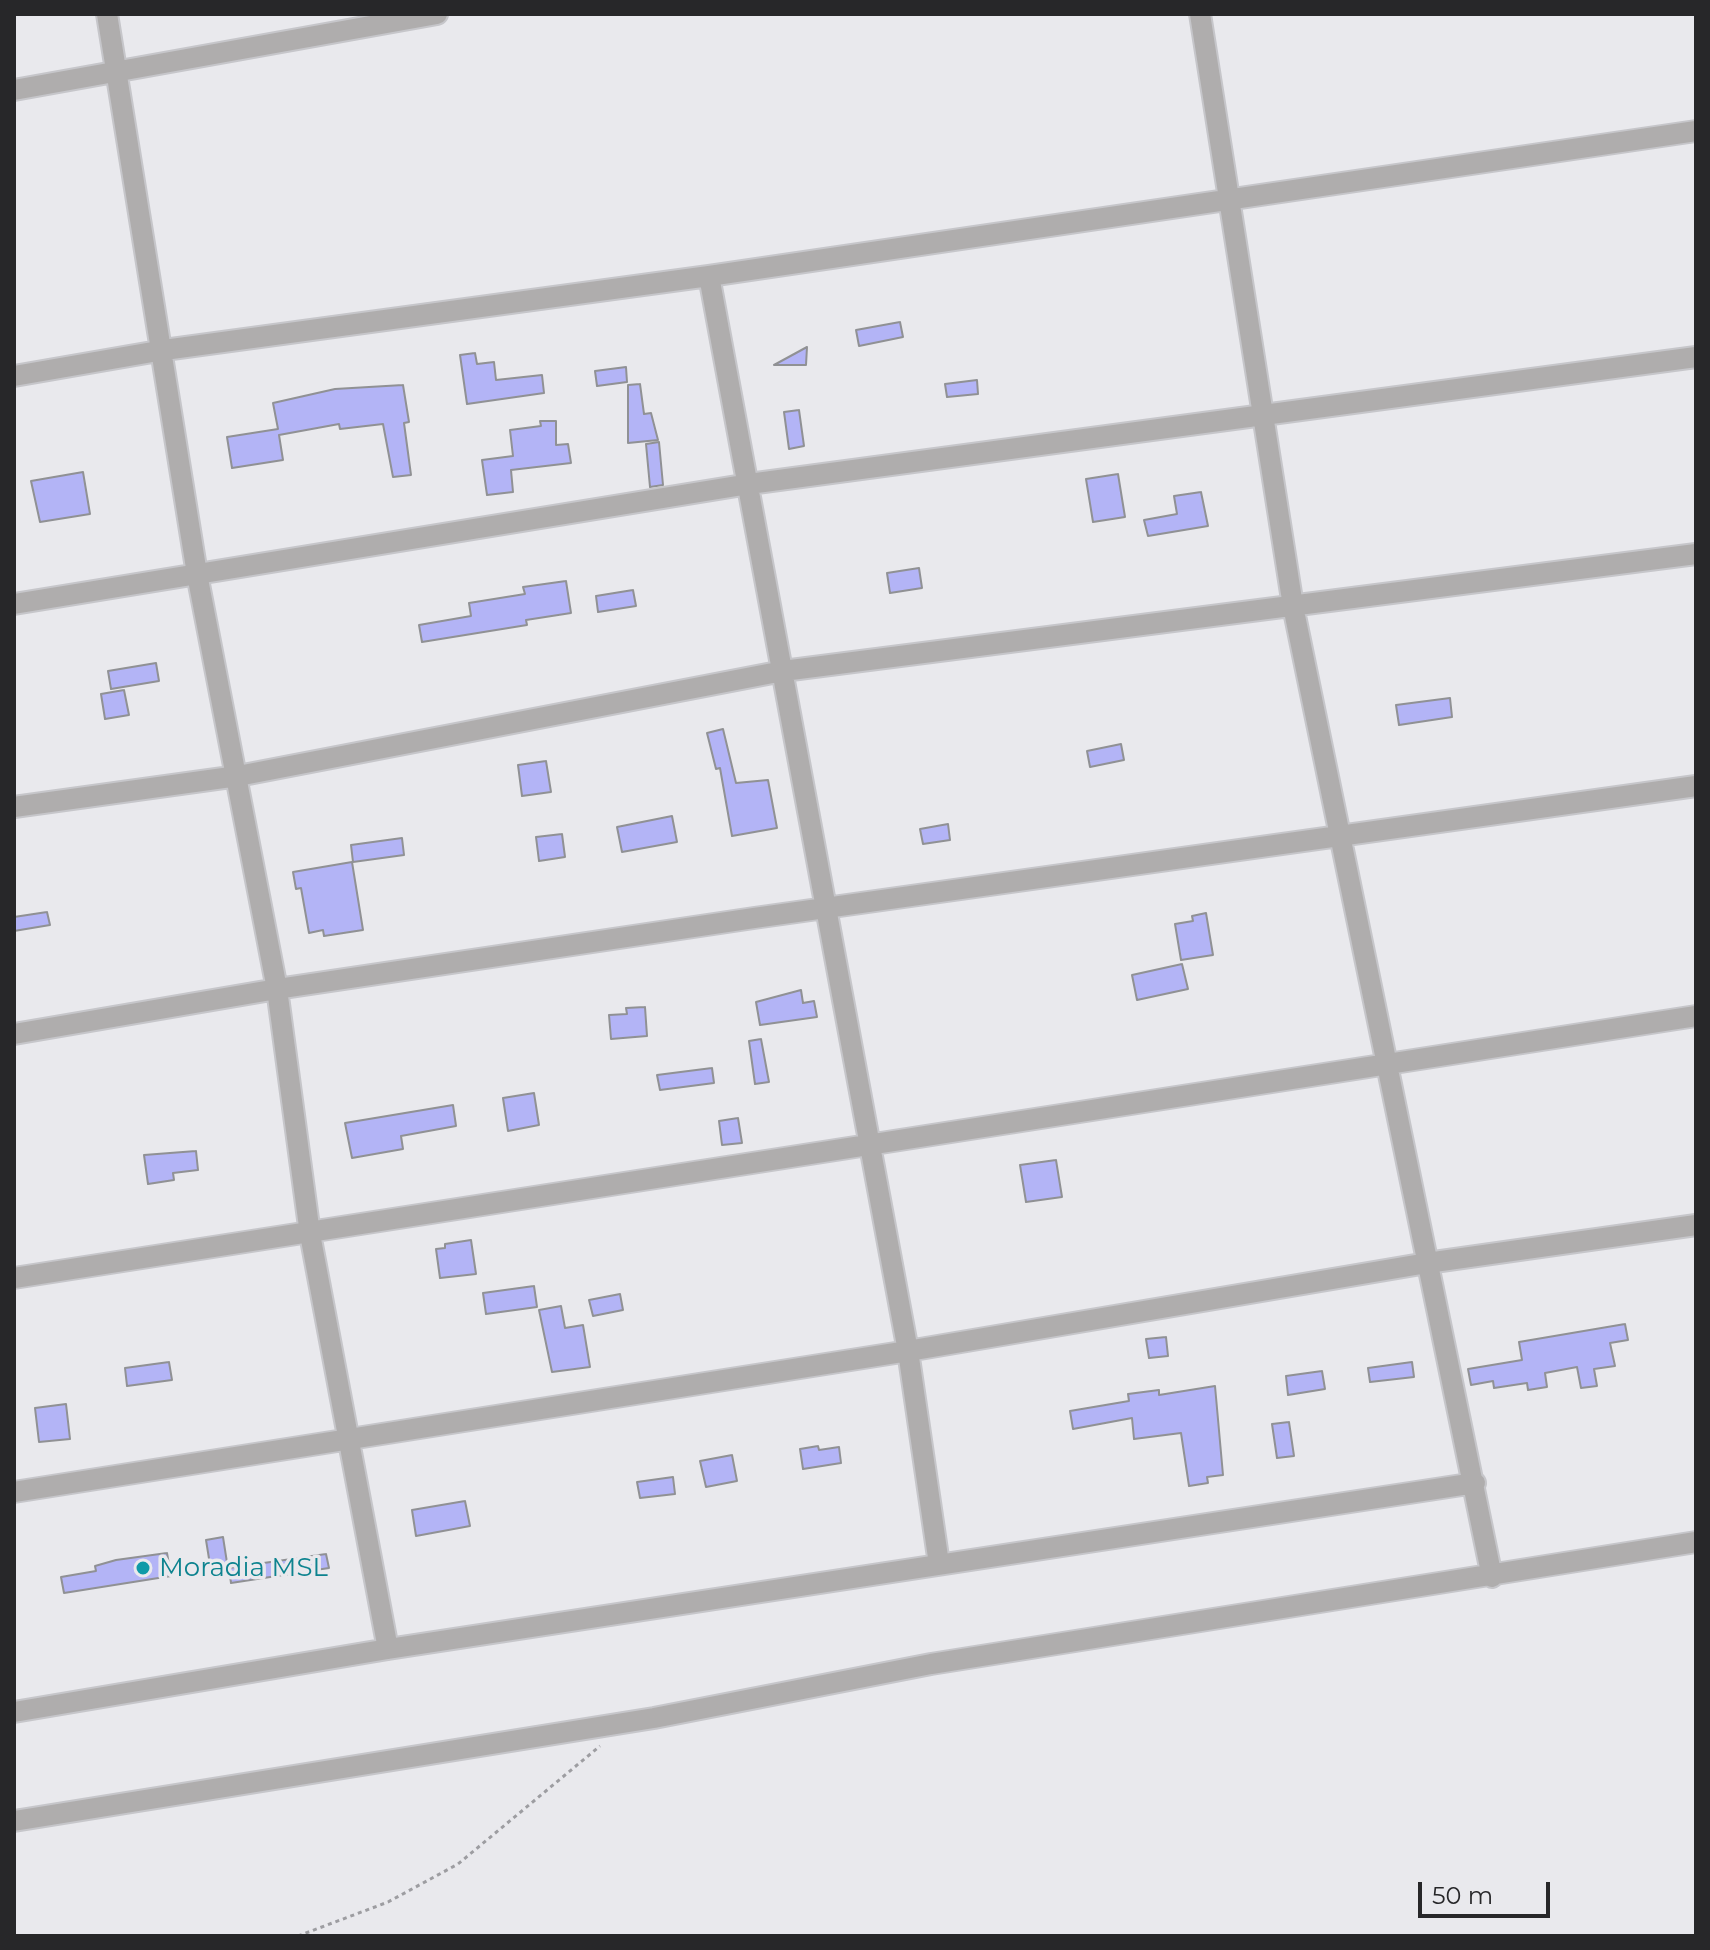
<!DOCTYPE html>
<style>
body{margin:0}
#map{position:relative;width:1710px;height:1950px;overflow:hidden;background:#e9e9ed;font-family:Montserrat,sans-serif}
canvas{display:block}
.frame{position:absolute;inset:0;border:16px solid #272729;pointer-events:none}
.scale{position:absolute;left:1418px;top:1882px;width:132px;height:36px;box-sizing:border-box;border:4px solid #272729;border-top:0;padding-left:10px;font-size:24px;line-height:28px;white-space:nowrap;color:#272729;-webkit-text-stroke:6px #e9e9ed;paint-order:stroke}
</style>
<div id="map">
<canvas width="1710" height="1950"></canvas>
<div class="frame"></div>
<div class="scale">50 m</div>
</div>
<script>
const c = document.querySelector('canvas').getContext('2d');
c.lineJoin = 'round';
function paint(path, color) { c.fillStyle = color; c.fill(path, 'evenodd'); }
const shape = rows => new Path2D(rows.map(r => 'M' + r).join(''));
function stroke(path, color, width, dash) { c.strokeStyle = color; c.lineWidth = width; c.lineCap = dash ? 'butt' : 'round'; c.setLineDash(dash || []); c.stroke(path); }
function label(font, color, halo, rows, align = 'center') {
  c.font = font + ' Montserrat,sans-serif'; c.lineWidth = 7; c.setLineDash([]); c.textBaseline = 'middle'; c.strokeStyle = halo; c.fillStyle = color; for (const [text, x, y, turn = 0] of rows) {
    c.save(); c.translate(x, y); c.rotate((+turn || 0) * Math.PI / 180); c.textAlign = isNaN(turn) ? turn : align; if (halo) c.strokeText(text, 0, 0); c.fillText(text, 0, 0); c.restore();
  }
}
const building = shape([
 [900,322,903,337,859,346,856,330,900,322],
 [807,347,806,365,774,365,807,347],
 [475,353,477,364,494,362,496,380,542,375,544,393,467,404,460,355,475,353],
 [626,367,627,382,597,386,595,371,626,367],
 [977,380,978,394,947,397,945,384,977,380],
 [640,384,644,414,651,413,658,440,628,443,628,385,640,384],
 [403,385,409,422,404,423,411,475,393,477,383,424,340,429,339,424,279,435,283,460,232,468,227,437,278,429,273,403,335,389,403,385],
 [799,410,804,446,789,449,784,412,799,410],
 [540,421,556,421,556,445,568,444,571,463,511,470,513,492,487,495,482,460,513,456,510,430,541,426,540,421],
 [659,442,663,485,650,487,646,444,659,442],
 [83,472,90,514,40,522,31,481,83,472],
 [1118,474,1125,517,1093,522,1086,479,1118,474],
 [1201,492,1208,526,1148,536,1144,520,1177,514,1174,496,1201,492],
 [919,568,922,588,890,593,887,573,919,568],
 [566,581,571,613,526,620,527,625,422,642,419,625,471,616,469,603,525,594,523,587,566,581],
 [633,590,636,606,598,612,596,596,633,590],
 [156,663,159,681,111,689,108,671,156,663],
 [124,690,129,715,105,719,101,694,124,690],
 [1450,698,1452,717,1399,725,1396,705,1450,698],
 [723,729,736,783,768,780,777,828,732,836,720,768,716,769,707,733,723,729],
 [1121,744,1124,760,1090,767,1087,751,1121,744],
 [546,761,551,792,522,796,518,765,546,761],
 [672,816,677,842,622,852,617,827,672,816],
 [948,824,950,840,923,844,920,829,948,824],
 [562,834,565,857,539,861,536,837,562,834],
 [402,838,404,855,353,862,351,845,402,838],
 [352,862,363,930,324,936,323,930,309,933,301,888,296,889,293,872,352,862],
 [47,912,50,925,14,931,14,917,47,912],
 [1206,913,1213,955,1181,960,1175,924,1193,921,1192,916,1206,913],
 [1182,964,1188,989,1137,1000,1132,975,1182,964],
 [801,990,803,1003,814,1001,817,1017,760,1025,756,1002,801,990],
 [645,1007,647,1036,611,1039,609,1015,627,1014,626,1008,645,1007],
 [761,1039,769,1082,755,1084,749,1041,761,1039],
 [712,1068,714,1083,660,1090,657,1075,712,1068],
 [534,1093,539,1125,508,1131,503,1098,534,1093],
 [453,1105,456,1126,401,1136,403,1149,352,1158,345,1123,453,1105],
 [738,1118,742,1143,722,1145,719,1121,738,1118],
 [196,1151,198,1170,173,1173,174,1180,148,1184,144,1155,196,1151],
 [1056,1160,1062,1197,1026,1202,1020,1165,1056,1160],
 [471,1240,476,1274,440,1278,436,1249,445,1248,445,1244,471,1240],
 [534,1286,537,1307,486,1314,483,1293,534,1286],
 [620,1294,623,1310,593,1316,589,1300,620,1294],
 [561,1306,565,1328,583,1325,590,1367,552,1372,539,1310,561,1306],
 [1625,1324,1628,1340,1610,1343,1615,1366,1594,1369,1597,1386,1581,1388,1577,1367,1545,1373,1547,1387,1528,1390,1527,1383,1494,1388,1493,1381,1471,1385,1468,1369,1522,1360,1519,1342,1625,1324],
 [1166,1337,1168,1356,1149,1358,1146,1339,1166,1337],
 [169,1362,172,1380,127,1386,125,1368,169,1362],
 [1412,1362,1414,1377,1370,1382,1368,1368,1412,1362],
 [1322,1371,1325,1389,1288,1395,1286,1376,1322,1371],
 [1215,1386,1223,1475,1207,1477,1208,1483,1189,1486,1181,1433,1134,1439,1132,1418,1073,1429,1070,1411,1129,1401,1128,1394,1159,1390,1159,1395,1215,1386],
 [66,1404,70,1439,39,1442,35,1408,66,1404],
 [1289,1422,1294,1456,1277,1458,1272,1424,1289,1422],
 [818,1446,819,1450,839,1447,841,1463,803,1469,800,1449,818,1446],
 [732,1455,737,1481,706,1487,700,1461,732,1455],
 [673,1477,675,1494,640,1498,637,1482,673,1477],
 [465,1501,470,1526,416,1536,412,1510,465,1501],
 [223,1537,228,1569,211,1571,206,1540,223,1537],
 [167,1553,171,1576,64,1593,61,1577,96,1571,95,1566,116,1560,167,1553],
 [326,1554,329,1568,231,1583,229,1568,326,1554]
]);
paint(building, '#b3b4f6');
stroke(building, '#909194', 2);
const street = shape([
 [107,14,197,574,277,989,310,1234,388,1649],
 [1200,14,1293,606,1492,1577],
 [14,90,437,14],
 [709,276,908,1351,939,1564],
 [14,376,164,350,709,276,1696,131],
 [14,604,749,484,1696,357],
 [14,807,238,776,783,671,1696,554],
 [14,1034,277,989,754,918,1696,786],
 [14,1278,1696,1016],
 [14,1492,908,1351,1427,1263,1696,1225],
 [14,1712,388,1649,1475,1483],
 [14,1821,654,1718,931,1664,1696,1542]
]);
stroke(street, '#c6c6ca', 24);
stroke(shape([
 [298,1936,388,1902,458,1864,600,1746]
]), '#9d9da1', 3, [4, 4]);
stroke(street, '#afadad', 20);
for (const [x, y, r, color] of [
 [143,1568,8,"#0f9aa8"]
]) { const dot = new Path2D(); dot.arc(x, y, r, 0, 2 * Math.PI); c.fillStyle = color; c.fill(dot); stroke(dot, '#e9e9ed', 3); }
label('26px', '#0d838f', '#e9e9ed', [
 ["Moradia MSL",159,1568]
], 'left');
</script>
